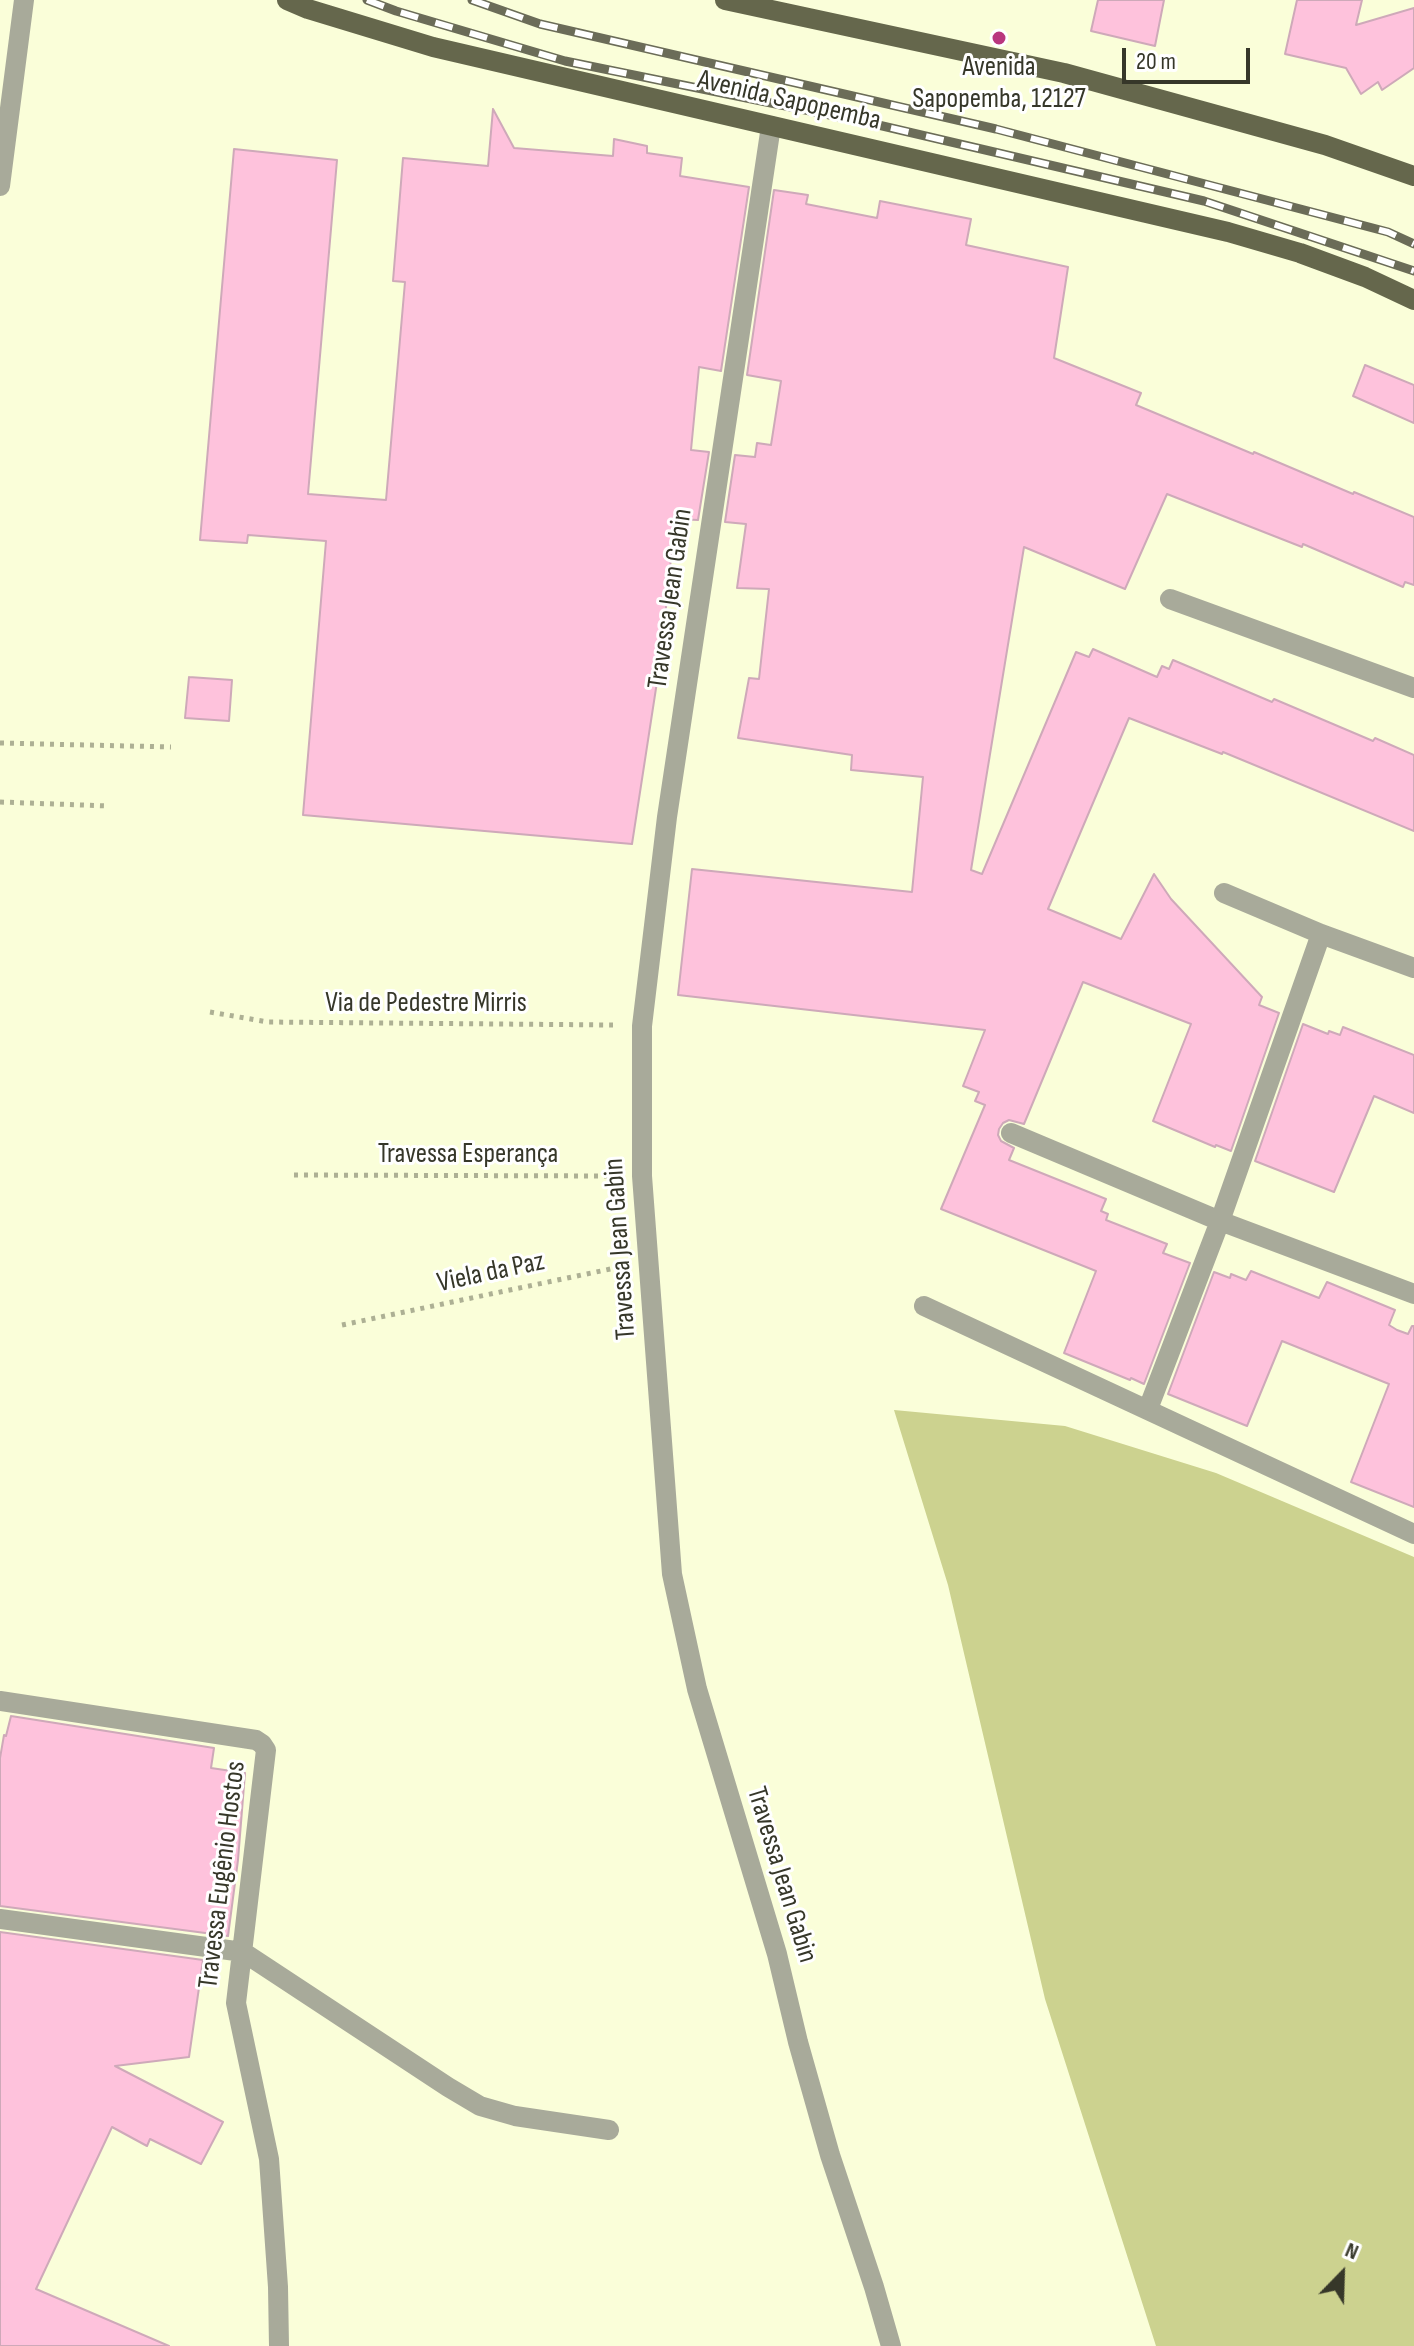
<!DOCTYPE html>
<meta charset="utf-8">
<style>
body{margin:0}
#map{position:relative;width:1414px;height:2346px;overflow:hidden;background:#fafed9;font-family:"Sofia Sans Condensed",sans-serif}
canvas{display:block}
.north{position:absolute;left:1302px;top:2234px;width:80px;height:80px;-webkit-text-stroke:6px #fff;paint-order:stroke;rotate:23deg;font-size:22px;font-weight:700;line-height:32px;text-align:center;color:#363729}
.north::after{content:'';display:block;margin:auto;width:28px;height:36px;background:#363729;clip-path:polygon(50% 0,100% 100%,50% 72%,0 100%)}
.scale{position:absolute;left:1122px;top:48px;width:128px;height:36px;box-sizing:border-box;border:4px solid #363729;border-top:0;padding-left:10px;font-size:24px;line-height:28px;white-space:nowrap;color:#363729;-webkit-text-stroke:6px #fff;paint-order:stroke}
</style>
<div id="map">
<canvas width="1414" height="2346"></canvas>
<div class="north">N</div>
<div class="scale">20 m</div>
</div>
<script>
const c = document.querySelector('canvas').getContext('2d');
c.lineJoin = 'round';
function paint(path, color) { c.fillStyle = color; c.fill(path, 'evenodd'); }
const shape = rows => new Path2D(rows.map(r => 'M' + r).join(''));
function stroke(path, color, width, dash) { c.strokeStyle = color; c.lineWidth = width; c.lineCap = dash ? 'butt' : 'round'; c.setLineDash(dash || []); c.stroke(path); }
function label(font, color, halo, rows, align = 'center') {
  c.font = font + ' "Sofia Sans Condensed",sans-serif'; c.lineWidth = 6; c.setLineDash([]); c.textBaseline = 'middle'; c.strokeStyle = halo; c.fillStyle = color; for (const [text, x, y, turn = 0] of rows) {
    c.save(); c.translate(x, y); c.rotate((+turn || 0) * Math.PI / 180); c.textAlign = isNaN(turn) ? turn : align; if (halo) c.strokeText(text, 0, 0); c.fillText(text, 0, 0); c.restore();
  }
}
paint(shape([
 [894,1410,1065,1426,1216,1473,1414,1557,1414,2346,1156,2346,1045,1999,948,1585]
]), '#ccd28f');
const building = shape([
 [1098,0,1164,0,1155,46,1091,31,1098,0],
 [1297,0,1362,0,1356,25,1414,8,1414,68,1382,90,1378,82,1361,94,1346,68,1285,54,1297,0],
 [493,109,514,148,613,156,614,139,647,146,647,153,682,158,680,176,749,187,721,371,699,367,691,450,709,452,698,520,675,519,665,617,667,617,632,844,303,815,326,541,248,535,247,543,200,540,234,149,337,160,308,494,386,500,405,282,393,281,403,158,488,166,493,109],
 [774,190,808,195,806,204,877,218,880,201,971,219,966,245,1068,267,1054,358,1141,393,1136,405,1253,454,1254,452,1353,494,1354,492,1414,517,1414,585,1405,582,1403,587,1303,544,1302,547,1167,494,1125,589,1024,547,971,870,982,874,1076,652,1089,657,1093,649,1157,677,1162,666,1169,669,1173,660,1272,702,1274,699,1373,741,1375,738,1414,755,1414,831,1223,752,1222,754,1129,718,1048,909,1121,939,1154,874,1171,899,1262,997,1259,1005,1279,1013,1231,1151,1216,1145,1215,1147,1153,1121,1191,1024,1083,982,1024,1124,1009,1120,1003,1123,999,1129,998,1135,1001,1141,1014,1148,1009,1160,1106,1199,1101,1211,1108,1214,1106,1220,1167,1244,1163,1253,1190,1263,1144,1384,1131,1378,1130,1380,1064,1353,1096,1271,941,1209,985,1105,975,1101,979,1092,963,1086,985,1030,678,995,692,869,912,892,923,777,851,770,852,755,738,738,749,678,759,679,769,589,737,588,746,524,725,522,735,455,755,457,757,443,771,445,781,381,747,375,774,190],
 [1365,365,1414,385,1414,423,1353,396,1365,365],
 [189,677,232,680,229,721,185,718,189,677],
 [1303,1024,1328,1034,1329,1031,1340,1035,1343,1027,1414,1055,1414,1113,1374,1096,1334,1192,1255,1161,1303,1024],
 [1251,1271,1319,1298,1327,1282,1395,1310,1389,1325,1397,1330,1408,1334,1412,1326,1414,1326,1414,1507,1351,1482,1389,1384,1282,1341,1247,1426,1168,1394,1214,1272,1230,1278,1231,1274,1246,1280,1251,1271],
 [11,1716,214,1748,211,1768,245,1773,238,1860,228,1936,0,1906,0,1758,4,1735,6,1736,11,1716],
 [0,1932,203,1960,189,2057,115,2066,223,2122,201,2164,150,2139,147,2146,112,2127,36,2289,169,2346,0,2346,0,1932]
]);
paint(building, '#fec2dc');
stroke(building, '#cea9b9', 2);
stroke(shape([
 [0,743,171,747],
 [0,802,108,806],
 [210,1012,268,1022,613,1025],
 [294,1175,613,1176],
 [342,1325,620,1267]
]), '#adb094', 5, [4, 6]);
stroke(shape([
 [771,126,667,817,642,1026,642,1176,672,1574,697,1689,777,1954,798,2042,830,2155,874,2287,891,2346],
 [0,186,24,0],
 [1170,599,1414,688],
 [1224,893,1321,934,1414,968],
 [1011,1133,1220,1221,1414,1294],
 [924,1306,1414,1534],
 [1148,1409,1220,1221,1321,934],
 [0,1701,256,1740,262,1744,266,1750,236,2003,269,2159,278,2287,279,2346],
 [0,1919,243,1952,448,2087,480,2106,515,2116,609,2130]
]), '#a8aa9a', 20);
stroke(shape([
 [287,0,308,9,433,47,1228,232,1300,253,1365,277,1414,300],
 [725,0,1064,73,1325,145,1414,176]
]), '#65674c', 20);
const rail = shape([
 [367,0,396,11,565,61,874,124,1204,201,1414,271],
 [472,0,540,24,996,129,1388,232,1414,244]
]);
stroke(rail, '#6b6c58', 9);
stroke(rail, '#fff', 6, [18]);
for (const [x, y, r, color] of [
 [999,38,8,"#b9367e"]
]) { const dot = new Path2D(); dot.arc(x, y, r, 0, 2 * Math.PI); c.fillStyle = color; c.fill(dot); stroke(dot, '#fff', 3); }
label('28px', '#363729', '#fff', [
 ["Avenida",999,68],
 ["Sapopemba, 12127",999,100]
]);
label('28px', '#363729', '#fff', [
 ["Avenida Sapopemba",789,101,13],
 ["Travessa Jean Gabin",671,599,-82],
 ["Via de Pedestre Mirris",426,1004],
 ["Travessa Esperança",468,1155],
 ["Travessa Jean Gabin",621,1249,-94],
 ["Viela da Paz",491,1273,-12],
 ["Travessa Eugênio Hostos",223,1875,-83],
 ["Travessa Jean Gabin",781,1875,73]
]);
</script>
